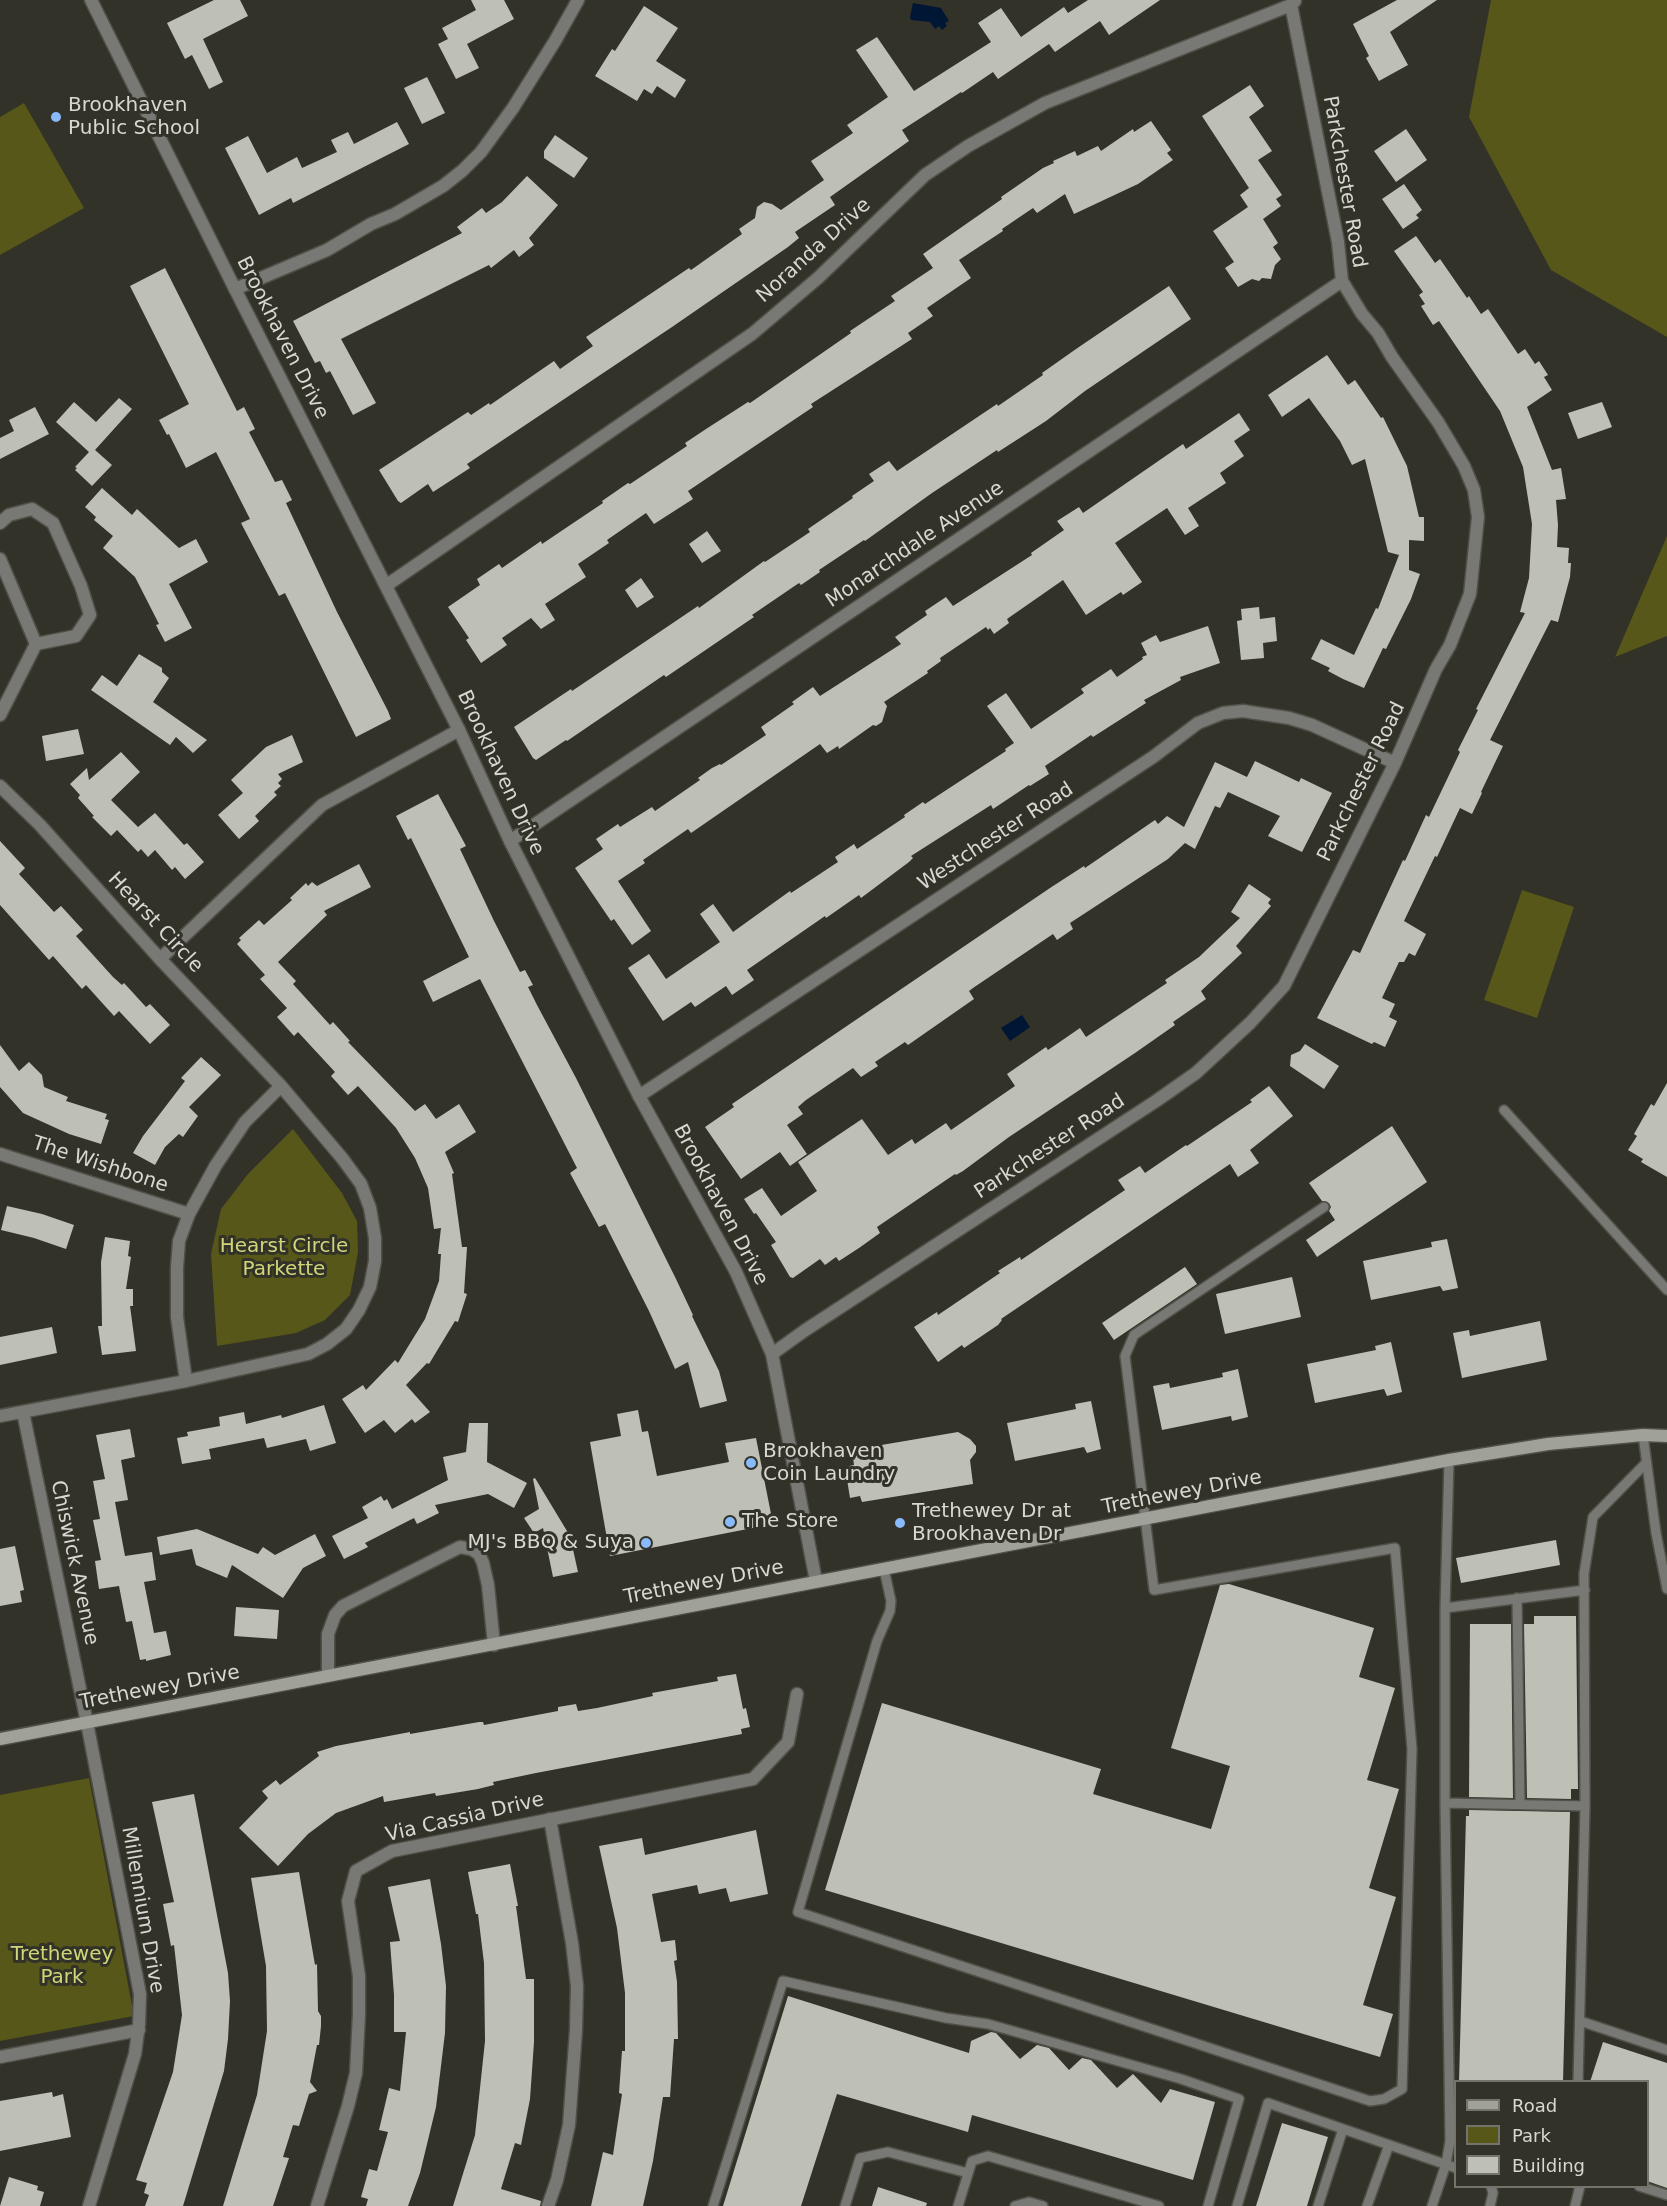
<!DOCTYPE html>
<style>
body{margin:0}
#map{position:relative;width:1667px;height:2206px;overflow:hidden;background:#323229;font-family:"DejaVu Sans",sans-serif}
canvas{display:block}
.legend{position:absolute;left:1454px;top:2080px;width:195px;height:108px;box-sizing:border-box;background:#323229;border:2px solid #74746d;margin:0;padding:8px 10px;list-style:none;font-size:18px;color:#d8d8d3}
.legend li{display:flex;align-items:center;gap:12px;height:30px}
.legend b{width:30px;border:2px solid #74746d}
</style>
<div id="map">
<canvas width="1667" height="2206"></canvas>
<ul class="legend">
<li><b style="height:8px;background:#a0a199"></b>Road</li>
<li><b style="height:16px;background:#565718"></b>Park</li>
<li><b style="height:16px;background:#bfc0b5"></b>Building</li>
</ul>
</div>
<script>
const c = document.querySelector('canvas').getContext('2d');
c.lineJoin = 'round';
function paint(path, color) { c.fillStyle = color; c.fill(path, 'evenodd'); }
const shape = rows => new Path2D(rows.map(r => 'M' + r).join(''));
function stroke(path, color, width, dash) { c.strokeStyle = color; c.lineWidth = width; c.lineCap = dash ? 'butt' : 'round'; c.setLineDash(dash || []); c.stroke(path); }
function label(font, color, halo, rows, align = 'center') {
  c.font = font + ' "DejaVu Sans",sans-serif'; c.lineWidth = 6; c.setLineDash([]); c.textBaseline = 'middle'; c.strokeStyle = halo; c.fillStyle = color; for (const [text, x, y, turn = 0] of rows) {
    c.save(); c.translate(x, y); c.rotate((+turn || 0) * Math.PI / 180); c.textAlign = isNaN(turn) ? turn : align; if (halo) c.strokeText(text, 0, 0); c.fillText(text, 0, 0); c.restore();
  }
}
paint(shape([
 [1491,0,1667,0,1667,337,1551,270,1469,117],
 [24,103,84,208,0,255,0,117],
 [1667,536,1667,636,1615,657],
 [1522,890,1574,907,1537,1018,1484,1000],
 [293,1129,342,1193,357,1221,358,1252,350,1295,325,1320,296,1333,217,1346,211,1254,221,1209,248,1174],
 [89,1778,134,2016,0,2041,0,1795]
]), '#565718');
paint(shape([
 [913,3,941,8,949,21,945,23,947,26,942,30,939,26,935,29,930,22,911,20,910,17],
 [1022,1015,1030,1027,1010,1041,1001,1028]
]), '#001635');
paint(shape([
 [214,0,240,0,248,16,203,39,223,82,209,89,192,55,185,59,167,23],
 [471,0,504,0,514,19,467,44,479,68,456,79,438,44,448,39,442,28,476,10],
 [1088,0,1160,0,1109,35,1100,21,1055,52,1049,44,998,79,993,72,962,93,961,92,902,130,909,141,830,197,835,205,795,232,799,238,788,247,672,327,467,464,470,468,433,492,428,484,401,503,398,501,379,470,468,412,471,415,489,403,490,405,554,361,560,369,593,346,586,337,689,268,691,270,742,234,739,229,755,218,757,207,764,202,772,204,781,210,824,180,811,161,853,133,847,125,888,97,856,50,877,37,914,91,991,42,978,23,1001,8,1021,37,1064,7,1068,13],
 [1397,0,1437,0,1390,32,1408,65,1379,81,1366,58,1369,56,1353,24],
 [644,6,678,28,656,61,686,80,675,98,657,86,652,94,644,89,637,101,595,76,612,49,615,51],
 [427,77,445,113,422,124,404,88],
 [1250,85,1264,106,1249,117,1272,151,1258,160,1282,195,1276,199,1281,206,1263,219,1278,243,1273,247,1281,259,1275,265,1271,279,1262,278,1259,281,1252,279,1238,287,1225,268,1234,262,1213,231,1248,207,1240,195,1249,188,1202,116],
 [1151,121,1171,150,1167,153,1173,160,1138,184,1074,214,1065,194,1037,213,1033,208,1002,229,1003,231,959,260,971,278,927,308,933,316,908,333,912,339,811,404,813,407,688,491,693,499,654,524,646,513,607,540,609,543,578,564,586,577,545,604,555,620,541,629,531,618,502,638,507,645,481,663,466,640,469,638,448,607,480,585,477,579,499,564,502,568,541,541,542,544,603,503,602,501,628,483,630,484,687,446,685,443,706,429,748,402,750,403,851,333,850,331,895,301,891,296,933,268,923,254,1002,199,1001,197,1043,168,1054,163,1053,161,1075,151,1077,156,1098,146,1101,151,1133,129,1134,132],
 [397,122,409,144,293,203,291,198,259,215,225,148,248,136,267,173,297,157,302,168,337,152,331,140,348,132,354,144],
 [1406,129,1427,160,1396,182,1374,151],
 [555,135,588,158,574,178,544,158,544,151],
 [527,176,558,205,529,238,534,245,519,257,514,250,491,268,489,265,341,339,376,403,353,415,330,371,326,373,320,361,315,363,293,321,462,233,457,227,482,208,486,213,502,202],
 [1404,184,1422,210,1416,215,1419,218,1403,229,1382,199],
 [1416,236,1435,263,1440,259,1467,298,1469,296,1481,314,1488,309,1518,354,1525,349,1535,364,1539,361,1548,375,1544,377,1552,390,1527,407,1552,470,1561,468,1566,499,1556,500,1558,525,1557,547,1569,548,1568,563,1571,563,1570,577,1558,622,1551,620,1490,740,1503,746,1481,792,1482,793,1472,814,1460,808,1437,857,1435,856,1404,921,1426,934,1415,956,1409,953,1404,962,1399,962,1382,998,1395,1004,1389,1017,1397,1021,1385,1047,1374,1042,1372,1044,1317,1018,1353,950,1360,953,1403,860,1405,861,1426,815,1429,817,1460,752,1458,750,1478,710,1476,709,1525,613,1520,612,1529,578,1532,524,1523,467,1500,411,1439,321,1433,325,1421,306,1425,304,1419,295,1423,292,1394,251],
 [165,268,237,411,244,407,255,429,249,432,275,482,282,480,292,500,286,503,337,612,388,711,391,719,356,737,285,593,279,596,241,523,250,519,216,452,186,468,169,434,167,435,159,420,189,404,130,286],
 [1169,286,1191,319,1085,391,1046,421,998,452,997,450,932,493,865,541,864,540,819,570,820,572,801,585,799,583,752,615,754,617,666,677,664,675,567,741,566,740,536,760,533,758,514,727,571,689,572,691,698,606,699,608,764,561,765,562,810,532,808,529,853,498,852,496,874,481,869,474,889,461,897,471,997,404,998,406,1043,375,1042,373,1076,349],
 [1327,355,1348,385,1355,380,1381,418,1383,417,1407,466,1419,517,1424,517,1424,541,1409,540,1409,570,1420,574,1411,599,1386,649,1383,648,1364,688,1343,679,1328,671,1330,668,1311,659,1321,639,1354,655,1376,608,1378,609,1399,555,1388,552,1365,459,1352,465,1340,441,1309,398,1282,417,1268,395],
 [119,398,132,409,95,450,112,465,92,486,75,470,77,468,75,467,89,452,56,422,74,402,96,422],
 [1602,402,1612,427,1578,439,1568,413],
 [35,407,49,434,0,459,0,438,14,431,9,420],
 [1239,413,1250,430,1234,441,1244,456,1220,473,1226,483,1188,508,1199,526,1185,535,1167,508,1115,543,1142,582,1123,595,1121,592,1086,615,1063,580,1007,619,1009,623,994,634,990,628,988,630,986,627,940,658,941,661,927,671,928,673,884,702,887,706,882,722,876,726,873,725,839,749,838,746,827,753,820,744,691,833,688,829,643,860,645,863,618,881,651,931,632,945,614,919,611,921,575,868,603,849,596,839,618,824,620,827,652,807,655,811,700,780,698,778,712,768,720,764,721,765,766,735,761,727,794,704,792,702,813,687,820,696,901,644,895,637,927,615,925,611,946,597,953,606,1032,555,1031,553,1064,530,1057,521,1079,507,1083,513,1183,444,1186,449],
 [102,488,132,515,137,509,179,548,196,539,208,562,169,584,192,628,165,642,156,625,159,624,135,577,103,548,113,536,94,520,96,517,85,507],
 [707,531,721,551,702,563,689,544],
 [641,578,654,597,637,608,625,590],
 [1259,607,1260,619,1275,617,1277,641,1263,643,1264,658,1241,660,1237,621,1242,620,1241,609],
 [1208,626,1220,663,1180,677,1181,680,1144,700,1146,703,1093,737,1091,735,1045,766,1049,774,1030,786,1029,785,993,809,991,805,911,856,913,858,909,862,861,898,859,895,826,918,825,916,747,970,754,980,732,995,726,986,695,1007,691,1002,663,1021,628,968,649,954,666,979,720,942,700,914,713,904,733,932,790,891,791,893,838,862,835,857,854,844,857,849,905,817,904,815,923,802,925,804,1006,751,1005,749,1014,743,987,706,1006,693,1031,729,1084,693,1081,689,1111,669,1117,677,1143,659,1142,657,1147,655,1141,643,1156,635,1160,642],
 [139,654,162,668,162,672,169,678,153,702,207,740,193,753,176,737,170,745,91,690,102,675,117,686],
 [78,729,84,754,46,761,42,736],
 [292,735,303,762,278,774,282,779,278,783,281,786,274,792,277,795,255,816,259,821,239,839,218,815,243,793,231,780,266,747],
 [121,752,140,772,111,800,138,827,155,813,184,845,187,843,204,862,185,879,175,867,172,870,155,850,148,857,141,849,138,852,117,830,111,836,92,817,94,816,78,798,80,795,70,784,87,768,89,780],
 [1255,761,1299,782,1301,778,1332,793,1302,852,1268,836,1280,816,1228,792,1220,808,1215,806,1195,849,1185,843,1168,859,1070,923,1073,929,1057,940,1053,934,973,988,969,991,974,999,908,1045,905,1042,875,1062,878,1066,861,1077,853,1068,806,1100,798,1107,803,1114,787,1125,807,1154,790,1166,780,1152,741,1179,705,1127,734,1107,732,1104,1050,888,1084,866,1085,868,1155,820,1158,824,1167,816,1184,827,1215,762,1247,777],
 [438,794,466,846,460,849,494,921,520,972,525,970,533,985,528,987,537,1005,576,1078,676,1279,693,1315,692,1316,719,1371,727,1401,700,1408,688,1362,675,1369,649,1311,605,1224,599,1227,570,1173,577,1168,480,979,433,1002,423,981,469,957,411,838,408,840,396,816],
 [0,841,25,868,19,874,54,912,61,906,83,930,76,936,113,977,122,985,124,983,146,1007,150,1004,170,1025,150,1044,119,1011,114,1016,86,985,82,989,53,956,49,960,0,905],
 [359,864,371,887,324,911,327,915,278,962,296,981,293,984,330,1025,333,1022,350,1041,348,1042,415,1111,425,1104,436,1119,459,1104,476,1132,445,1152,454,1173,452,1174,462,1247,467,1247,464,1293,467,1294,458,1322,455,1321,429,1364,427,1363,406,1385,430,1412,415,1423,412,1419,395,1433,384,1420,365,1433,342,1399,363,1385,366,1390,395,1360,398,1363,425,1319,439,1281,441,1254,438,1254,441,1228,434,1229,428,1188,415,1158,396,1128,358,1086,348,1095,331,1076,335,1072,298,1032,294,1036,277,1017,287,1008,260,979,265,975,237,944,241,940,239,938,259,920,264,925,292,900,290,898,306,883,308,886,312,882,317,886],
 [1249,884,1271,899,1268,903,1271,906,1236,946,1242,953,1201,991,1206,999,1173,1022,1175,1025,1135,1053,1009,1137,963,1171,956,1175,955,1174,877,1227,880,1233,859,1248,839,1261,836,1257,825,1265,820,1259,793,1278,790,1277,771,1245,776,1242,756,1213,754,1214,744,1199,762,1188,781,1216,817,1191,798,1162,862,1119,888,1155,912,1139,915,1144,946,1123,951,1130,1015,1086,1007,1074,1046,1047,1048,1050,1080,1028,1086,1037,1167,983,1165,980,1199,957,1240,918,1231,912],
 [1305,1044,1339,1066,1324,1089,1290,1066,1291,1055,1300,1051],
 [0,1045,19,1071,29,1062,42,1075,44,1087,68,1097,66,1101,107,1114,105,1119,109,1120,101,1144,69,1134,23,1113,0,1087],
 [201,1057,221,1075,189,1107,198,1116,183,1137,179,1134,165,1147,155,1165,133,1153,143,1136,185,1081,181,1078],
 [1667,1083,1667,1177,1641,1162,1643,1159,1628,1150,1637,1136,1634,1134,1651,1104,1654,1106],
 [1269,1086,1293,1116,1250,1150,1259,1163,1238,1177,1230,1164,1001,1319,1002,1320,998,1325,964,1348,962,1345,938,1362,914,1327,937,1312,938,1315,1000,1273,998,1271,1020,1257,1021,1260,1125,1190,1118,1180,1140,1166,1145,1173,1186,1145,1187,1146,1252,1102,1250,1100],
 [1392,1126,1427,1182,1317,1257,1306,1240,1335,1220,1329,1211,1331,1207,1329,1203,1322,1201,1309,1183],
 [7,1206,42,1214,74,1225,66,1249,34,1238,1,1230],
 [105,1237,130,1241,128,1256,131,1257,126,1289,133,1289,133,1306,130,1306,136,1351,102,1355,98,1326,102,1326,101,1262],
 [1447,1239,1458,1288,1443,1291,1440,1286,1371,1300,1363,1261,1432,1247,1431,1242],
 [1185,1267,1197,1284,1114,1340,1102,1323],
 [1292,1277,1301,1317,1225,1334,1216,1294],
 [1540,1321,1547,1360,1462,1378,1453,1333,1469,1330,1470,1336],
 [52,1327,57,1353,0,1365,0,1337],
 [1391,1342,1402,1392,1387,1396,1384,1389,1315,1403,1307,1364,1376,1350,1375,1346],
 [1238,1369,1248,1417,1232,1421,1231,1416,1162,1430,1153,1386,1169,1383,1170,1388,1223,1377,1222,1373],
 [1091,1401,1101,1449,1087,1453,1084,1447,1015,1461,1007,1423,1076,1409,1075,1404],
 [324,1405,336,1443,310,1451,306,1439,267,1448,264,1438,209,1449,211,1459,182,1464,177,1438,188,1436,187,1432,220,1426,219,1417,244,1412,246,1424,281,1415,282,1418],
 [638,1410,642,1432,648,1431,657,1476,729,1462,725,1443,756,1438,773,1524,610,1556,590,1442,621,1436,617,1414],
 [469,1423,488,1423,487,1462,527,1483,514,1508,488,1494,435,1505,439,1513,417,1524,414,1518,365,1543,368,1547,344,1559,332,1536,368,1518,362,1507,381,1496,384,1501,387,1499,392,1509,448,1480,443,1457,466,1452],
 [130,1429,135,1457,121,1460,128,1500,115,1502,125,1556,152,1552,156,1580,144,1582,154,1633,166,1631,171,1655,146,1661,146,1659,140,1660,132,1621,126,1622,119,1586,99,1589,95,1561,101,1560,93,1520,100,1519,93,1481,105,1479,96,1435],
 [958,1432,970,1439,976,1446,976,1452,970,1460,973,1484,862,1502,860,1496,850,1498,845,1467,854,1465,852,1450],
 [535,1478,570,1536,578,1572,553,1577,543,1528,534,1533,524,1518,539,1509,533,1479],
 [197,1529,258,1554,263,1547,275,1555,315,1534,326,1556,303,1568,283,1598,232,1565,227,1578,196,1565,192,1549,160,1555,157,1537],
 [1556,1540,1560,1565,1461,1583,1456,1558],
 [15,1546,24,1590,20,1591,22,1602,0,1606,0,1549],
 [1229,1584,1374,1628,1359,1677,1395,1688,1367,1780,1399,1789,1369,1888,1396,1897,1363,2005,1393,2014,1380,2057,825,1890,882,1703,1101,1769,1093,1794,1211,1829,1230,1766,1171,1748,1220,1585],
 [236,1607,279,1610,277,1639,234,1636],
 [1534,1616,1576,1616,1578,1789,1571,1789,1571,1799,1527,1798,1524,1624,1534,1624],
 [1470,1624,1511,1624,1513,1798,1469,1797],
 [736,1674,743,1709,746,1708,750,1727,741,1729,742,1734,536,1773,493,1782,494,1785,478,1789,436,1796,435,1793,384,1802,383,1796,336,1813,308,1834,278,1866,239,1828,268,1798,262,1791,276,1780,280,1785,319,1756,317,1752,336,1746,410,1732,410,1734,479,1722,483,1722,484,1725,558,1711,558,1707,576,1704,578,1711,597,1708,653,1696,652,1693,718,1681,717,1677],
 [194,1794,228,1973,230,2001,228,2039,224,2071,183,2206,145,2206,149,2195,144,2193,147,2183,136,2180,173,2072,182,2015,174,1945,171,1946,163,1904,174,1902,152,1802],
 [1469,1810,1570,1812,1563,2082,1459,2082,1466,1816,1469,1816],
 [756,1830,768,1894,730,1902,726,1888,699,1894,697,1885,652,1894,661,1942,675,1940,677,1960,674,1961,677,1982,678,2039,674,2039,670,2097,663,2097,653,2161,643,2206,591,2206,603,2152,613,2155,622,2094,619,2093,622,2051,625,2051,625,1993,617,1928,599,1846,642,1838,645,1855],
 [510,1864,518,1906,516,1906,526,1979,534,1979,534,2042,530,2099,521,2145,515,2143,501,2189,541,2201,540,2206,453,2206,475,2135,485,2041,484,1963,478,1914,476,1914,468,1872],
 [299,1872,315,1965,317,1964,318,2011,321,2016,321,2026,319,2045,317,2045,310,2082,317,2091,309,2094,299,2126,293,2125,283,2157,289,2158,273,2206,223,2206,257,2095,267,2031,266,1966,251,1878],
 [430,1879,441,1944,446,1986,445,2033,436,2107,420,2173,408,2206,366,2206,368,2199,361,2197,369,2169,377,2171,388,2132,379,2130,389,2088,400,2091,406,2032,394,2032,394,1995,390,1942,400,1941,388,1887],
 [788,1996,969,2053,971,2041,991,2032,996,2033,1020,2059,1037,2045,1049,2048,1069,2070,1082,2058,1091,2060,1117,2088,1133,2074,1161,2103,1170,2089,1215,2102,1193,2180,972,2115,968,2132,837,2094,801,2206,723,2206],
 [1603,2042,1667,2063,1667,2188,1647,2181,1647,2082,1590,2082],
 [52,2092,53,2097,63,2094,71,2137,0,2151,0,2101],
 [1282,2123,1328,2137,1307,2206,1256,2206],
 [9,2177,38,2186,37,2190,44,2192,40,2206,0,2206],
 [878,2187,927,2203,926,2206,872,2206]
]), '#bfc0b5');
const service = shape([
 [1504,1110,1667,1290],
 [1643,1435,1656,1533,1667,1589],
 [884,1569,891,1601,890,1611,877,1641,798,1912,1370,2101,1384,2099,1402,2089,1412,1749,1395,1548,1154,1590,1125,1356,1134,1335,1324,1207],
 [1517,1598,1520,1804],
 [1445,1608,1585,1590],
 [1445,1803,1585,1806],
 [1580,2021,1667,2050],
 [1578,2082,1585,1806,1584,1574,1593,1517,1646,1463],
 [1639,2186,1667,2195],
 [713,2206,783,1981,946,2018,988,2024,1181,2079,1239,2099,1208,2206],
 [845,2206,860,2158,888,2152,968,2173],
 [958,2206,972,2161,988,2156,1159,2206],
 [1015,2206,1029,2202,1043,2206],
 [1237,2206,1268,2103,1456,2168],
 [1318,2206,1343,2129],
 [1367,2206,1389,2145],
 [1432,2206,1446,2164,1450,2141,1445,1803,1445,1608,1449,1460],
 [1490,2206,1493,2193,1491,2186],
 [1575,2206,1580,2186]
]);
const minor = shape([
 [235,289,327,250,371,224,395,214,443,186,462,171,481,152,513,108,555,41,578,0],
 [0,523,9,515,32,509,53,523,81,586,90,615,76,636,36,644],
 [0,559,36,644,0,715],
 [387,585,752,334,818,278,925,175,968,146,1045,103,1291,5,1295,1],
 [0,786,40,825,160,959,281,1086,342,1158,361,1184,370,1208,375,1238,375,1261,370,1287,359,1310,346,1329,327,1344,308,1354,186,1381,0,1416],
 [510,841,1342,281],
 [160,959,322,805,459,730],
 [639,1096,1153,757,1198,723,1223,713,1243,711,1289,718,1312,725,1395,763],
 [0,1154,189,1214],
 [772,1354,804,1331,1156,1101,1196,1073,1250,1023,1284,986,1395,763,1436,669,1450,645,1470,594,1478,517,1474,490,1464,466,1438,422,1392,357,1378,333,1362,314,1342,281,1338,242,1291,5],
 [186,1381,177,1317,177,1268,179,1241,189,1214,216,1165,245,1122,281,1086],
 [23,1412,87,1723,140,1994,139,2024,135,2054,89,2206],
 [328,1675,328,1634,335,1615,343,1606,460,1547,471,1549,479,1554,483,1563,488,1585,494,1645],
 [0,2057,139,2030],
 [317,2206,348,2106,356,2073,359,2014,359,1976,348,1901,356,1871,392,1851,753,1779,788,1742,797,1694],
 [548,2206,557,2180,569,2125,576,2030,577,1986,572,1943,550,1819]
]);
const tertiary = shape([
 [91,0,235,289,459,730,510,841,639,1096,736,1272,772,1354,816,1581]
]);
const secondary = shape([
 [0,1739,1449,1460,1548,1444,1643,1435,1667,1436]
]);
stroke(service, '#505048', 12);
stroke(minor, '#505048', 15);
stroke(tertiary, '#505048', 15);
stroke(secondary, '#505048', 15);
stroke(service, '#787974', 9);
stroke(minor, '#787974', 12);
stroke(tertiary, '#787974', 12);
stroke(secondary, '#a0a199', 12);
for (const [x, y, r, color] of [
 [56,117,6,"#89bafc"],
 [751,1463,6,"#89bafc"],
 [730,1522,6,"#89bafc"],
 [900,1523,6,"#89bafc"],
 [646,1543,6,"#89bafc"]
]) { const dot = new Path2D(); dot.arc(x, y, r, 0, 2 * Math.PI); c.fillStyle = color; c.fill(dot); stroke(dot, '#323229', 2); }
label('20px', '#d8d8d3', '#323229', [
 ["Brookhaven",68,106],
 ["Public School",68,129],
 ["Brookhaven",763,1452],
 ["Coin Laundry",763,1475],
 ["Trethewey Dr at",912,1512],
 ["Brookhaven Dr",912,1535],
 ["The Store",742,1522],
 ["MJ's BBQ & Suya",634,1543,"right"]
], 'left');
label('20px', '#d8d8d3', '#323229', [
 ["Parkchester Road",1344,182,80],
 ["Noranda Drive",814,251,-42],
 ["Brookhaven Drive",282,338,63],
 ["Monarchdale Avenue",915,545,-34],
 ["Brookhaven Drive",500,773,65],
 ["Parkchester Road",1362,782,-64],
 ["Westchester Road",996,837,-33],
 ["Hearst Circle",155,923,47],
 ["Parkchester Road",1050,1147,-33],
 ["The Wishbone",100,1165,18],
 ["Brookhaven Drive",720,1205,62],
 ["Trethewey Drive",1182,1493,-11],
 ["Chiswick Avenue",74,1563,78],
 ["Trethewey Drive",704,1583,-11],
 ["Trethewey Drive",160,1688,-11],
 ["Via Cassia Drive",465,1818,-13],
 ["Millennium Drive",142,1910,80]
]);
label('20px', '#d1d579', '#323229', [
 ["Hearst Circle",284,1247],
 ["Parkette",284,1270],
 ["Trethewey",62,1955],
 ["Park",62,1978]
]);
</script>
